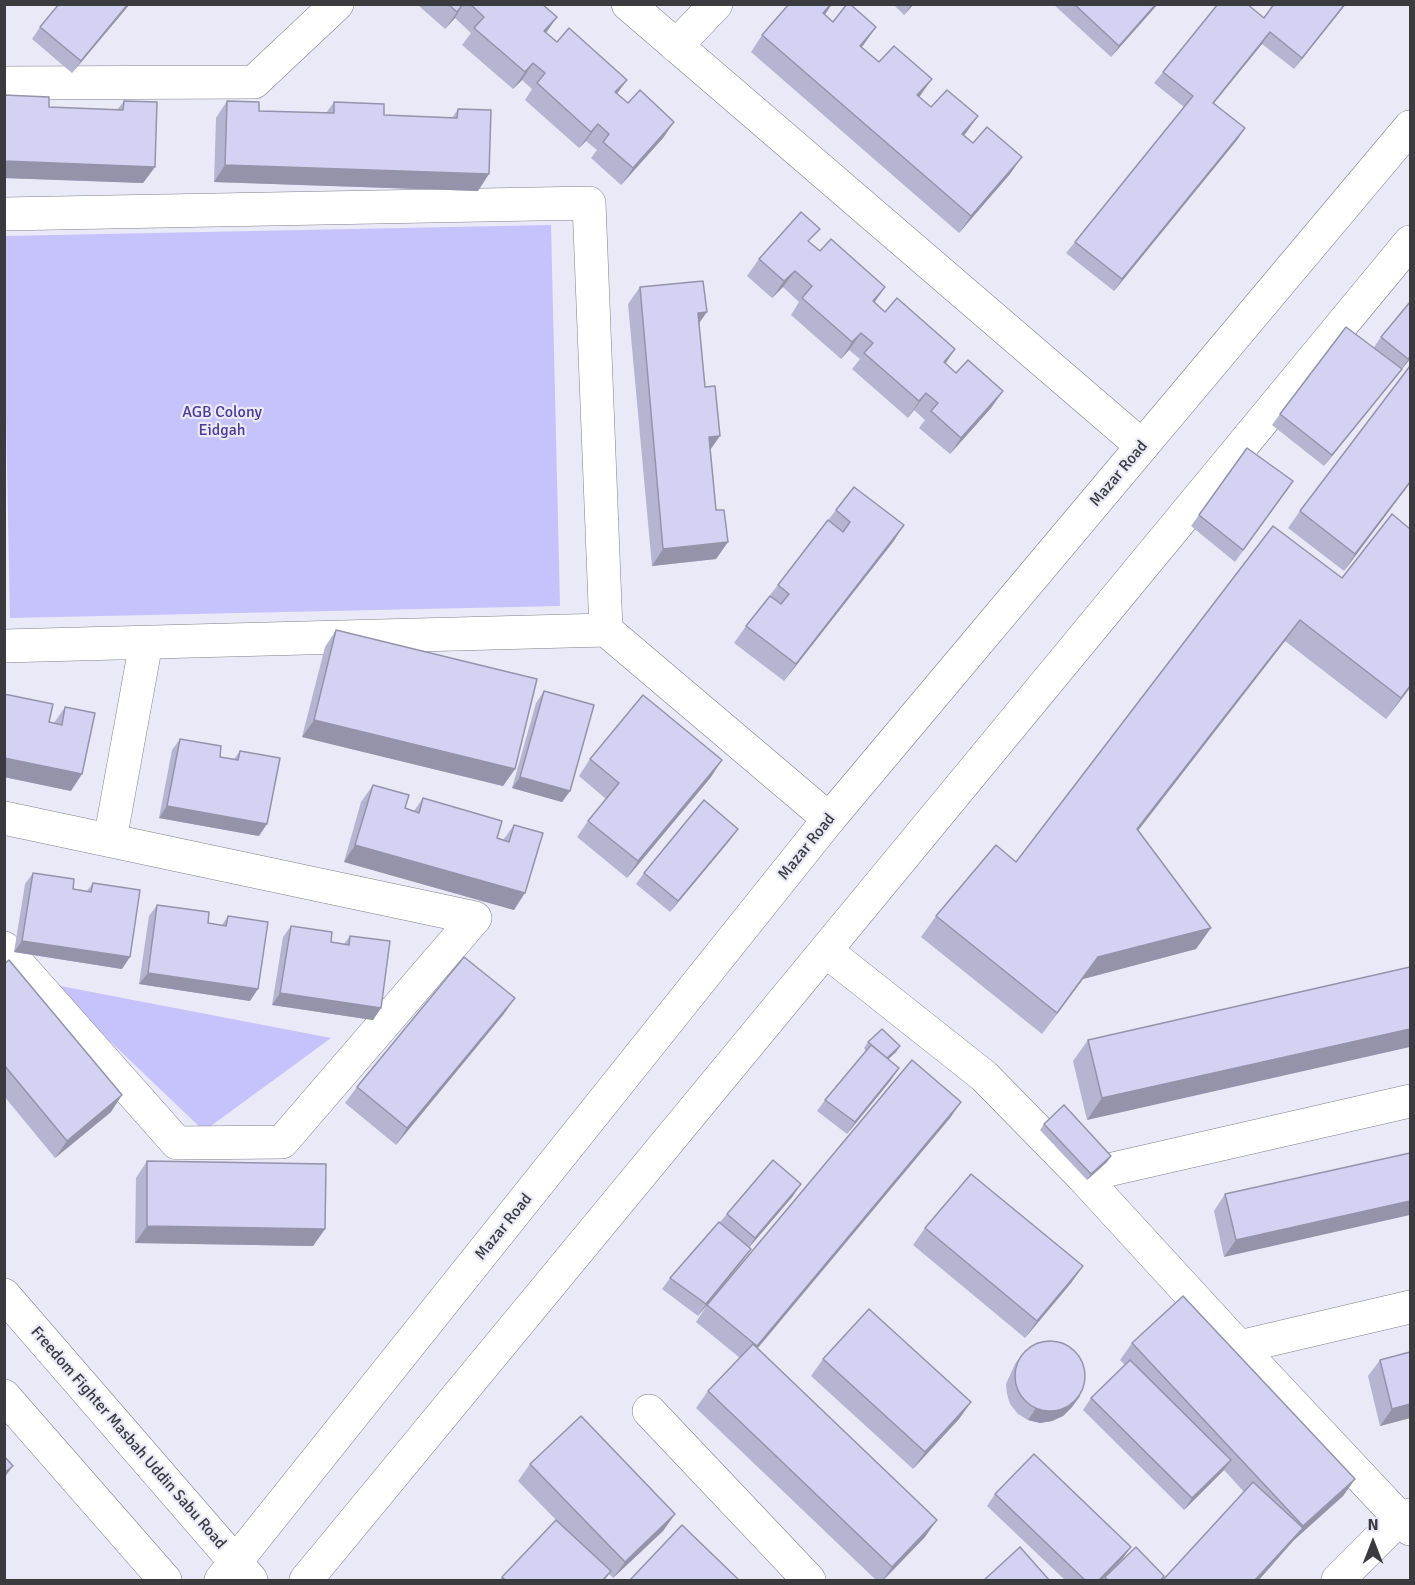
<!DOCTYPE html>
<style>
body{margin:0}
#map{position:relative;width:1415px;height:1585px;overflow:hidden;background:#eae9f7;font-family:Signika,sans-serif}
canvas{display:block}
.frame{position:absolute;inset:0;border:6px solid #3a3a3f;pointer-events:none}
.north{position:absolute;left:1343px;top:1513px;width:60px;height:60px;-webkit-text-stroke:4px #eae9f7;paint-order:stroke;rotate:0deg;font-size:16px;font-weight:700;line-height:24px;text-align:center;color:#3a3a3f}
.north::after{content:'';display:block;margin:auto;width:21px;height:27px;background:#3a3a3f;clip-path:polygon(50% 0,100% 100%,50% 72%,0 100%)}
</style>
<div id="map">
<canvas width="1415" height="1585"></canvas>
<div class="frame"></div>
<div class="north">N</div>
</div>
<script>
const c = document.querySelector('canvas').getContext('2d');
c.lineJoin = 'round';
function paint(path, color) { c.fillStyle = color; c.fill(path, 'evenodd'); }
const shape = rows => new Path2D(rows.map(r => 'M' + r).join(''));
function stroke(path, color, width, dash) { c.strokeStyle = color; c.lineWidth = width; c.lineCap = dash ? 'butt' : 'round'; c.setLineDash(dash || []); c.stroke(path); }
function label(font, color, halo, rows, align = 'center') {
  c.font = font + ' Signika,sans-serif'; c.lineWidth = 4.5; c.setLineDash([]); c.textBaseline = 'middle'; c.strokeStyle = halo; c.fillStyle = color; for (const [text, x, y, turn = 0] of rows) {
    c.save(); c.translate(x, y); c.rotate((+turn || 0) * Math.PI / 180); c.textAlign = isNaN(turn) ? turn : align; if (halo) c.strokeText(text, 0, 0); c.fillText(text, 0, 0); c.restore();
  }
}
paint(shape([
 [551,225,560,606,10,618,5,366,5,236],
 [50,984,331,1038,204,1131]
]), '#c6c2fc');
const minor = shape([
 [628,4,1142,446],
 [676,46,716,4],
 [4,83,254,82,337,4],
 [4,214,589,203,606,630],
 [4,646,606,630,829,819],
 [4,818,475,918,282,1142,177,1143,4,948],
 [110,840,146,643],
 [826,951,984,1076,1082,1176,1239,1347,1410,1529],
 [1082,1176,1410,1101],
 [1239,1347,1410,1307],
 [649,1411,809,1580],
 [1338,1580,1400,1518,1410,1515]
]);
const major = shape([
 [4,1295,251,1580],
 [4,1396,165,1580],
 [221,1580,829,819,1410,127],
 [306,1580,1410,242]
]);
stroke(minor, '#807f8c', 34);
stroke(major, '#807f8c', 34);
stroke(minor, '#fff', 33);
stroke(major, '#fff', 33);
paint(shape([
 [59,4,130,4,72,73,32,39,40,27],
 [421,4,542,4,557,17,546,33,557,42,627,80,617,94,628,103,674,122,663,138,621,185,591,158,597,150,586,141,579,148,525,100,532,89,522,80,513,89,462,45,471,33,455,18,445,29,419,6],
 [789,4,832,4,825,15,833,22,876,27,862,47,931,107,978,116,964,135,1010,174,959,233,751,52,762,35],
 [893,4,914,4,904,15],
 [1053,4,1158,4,1111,57],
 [1274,4,1346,4,1294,69,1262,44,1214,103,1245,128,1237,140,1114,291,1066,253,1075,242,1184,107,1154,83,1163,72,1264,18],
 [4,95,49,107,117,110,124,101,155,167,143,183,4,178],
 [227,101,259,111,326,113,334,102,384,115,452,118,458,109,478,191,214,182,216,118],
 [810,243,820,251,885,287,875,302,885,312,955,349,945,363,956,373,1003,391,991,408,950,454,919,428,925,420,914,410,908,418,852,369,860,359,849,350,841,359,791,315,799,302,783,287,772,298,747,276,759,259],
 [640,287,699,323,716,510,728,542,716,559,652,566,628,304],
 [1381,337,1410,359,1324,466,1272,425,1280,414,1374,347],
 [1247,448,1293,481,1235,562,1191,526],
 [1410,483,1344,571,1288,528,1300,511],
 [836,510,904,525,893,542,784,681,734,643,746,626],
 [1273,526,1410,688,1386,719,1285,641,1138,831,1196,949,1083,979,1042,1034,921,937,936,916,1016,862],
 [336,630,515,769,503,786,302,737,325,647],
 [544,691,570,791,562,802,512,788,536,703],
 [4,694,49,722,54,723,65,707,71,791,4,777],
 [180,739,220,757,234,759,240,751,259,836,159,818,172,750],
 [590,759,711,777,627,878,577,837,588,821,606,799,579,776],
 [373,785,405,808,414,811,423,798,497,838,503,840,514,825,514,910,344,862,361,802],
 [730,840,670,912,636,884,644,873],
 [33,873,73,889,87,891,93,883,122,969,14,952,25,884],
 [157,905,208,923,222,925,228,916,250,1001,139,984,149,916],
 [291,926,331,942,344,944,350,936,381,1008,373,1020,272,1005,283,937],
 [4,964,111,1112,55,1158,4,1096],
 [1410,967,1087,1120,1073,1061,1088,1040],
 [515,998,503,1015,396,1145,345,1103,357,1087],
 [868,1042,900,1046,896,1052,888,1059,891,1080,847,1134,817,1111,825,1100,866,1051,864,1048],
 [961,1102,950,1118,758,1348,925,1537,883,1581,877,1581,696,1408,708,1391,740,1358,696,1322,707,1305],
 [1044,1124,1111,1156,1107,1162,1087,1180,1040,1130],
 [1410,1153,1224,1257,1214,1211,1225,1194],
 [147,1161,325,1229,313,1246,135,1243,136,1178],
 [793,1196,749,1247,743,1260,698,1316,662,1289,670,1278,720,1222,727,1214],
 [925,1228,1083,1266,1071,1283,1025,1338,913,1245],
 [1132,1343,1355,1479,1343,1496,1294,1540,1258,1581,1162,1581,1244,1492,1224,1470,1184,1510,1083,1410,1091,1398,1125,1365,1120,1360],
 [1023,1353,1080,1396,1072,1407,1063,1416,1052,1421,1040,1423,1028,1420,1018,1414,1010,1404,1007,1394,1006,1384,1015,1364],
 [823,1359,971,1402,959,1419,913,1469,811,1376],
 [1380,1360,1410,1418,1380,1426,1368,1376],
 [530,1464,675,1514,663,1531,613,1578,609,1574,604,1581,499,1581,502,1577,560,1524,518,1481],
 [995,1494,1131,1547,1123,1558,1110,1571,1164,1576,1161,1581,1102,1581,1104,1578,1101,1581,1066,1581,987,1506]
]), '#b5b5d1');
paint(shape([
 [128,4,130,4,72,73,81,61],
 [463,4,455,18,445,29,457,12],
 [831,4,832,4,825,14,811,30,823,13],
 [912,4,914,4,904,15],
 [1156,4,1158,4,1111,57,1119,46],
 [1345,4,1346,4,1294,69,1302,58],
 [557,17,545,34,544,31],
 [876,27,864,44,849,63,860,46],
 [1270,32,1262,44,1205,114,1213,103],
 [533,63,522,80,513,89,525,72],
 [932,79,920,96,906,112,917,95],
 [627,80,615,96,615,92],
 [978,116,966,133,950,151,962,134],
 [674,122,663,138,621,185,633,168],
 [598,124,586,141,579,148,591,132],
 [1245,128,1237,140,1114,291,1122,279],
 [1022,157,1010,174,959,233,971,216],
 [4,161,155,167,143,183,4,178],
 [225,165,489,174,478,191,214,182],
 [795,271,783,287,772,298,784,281],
 [885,287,873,304,873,301],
 [707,312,695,329,698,313],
 [861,333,849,350,841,359,852,342],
 [955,349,944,366,944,362],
 [1410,357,1410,359,1324,466,1332,455,1399,372],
 [1003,391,991,408,950,454,961,438],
 [926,393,914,410,908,418,919,401],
 [720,436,708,453,709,437],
 [1410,482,1410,483,1344,571,1355,554],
 [904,525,893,542,784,681,796,664],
 [728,542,716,559,652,566,663,549],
 [1300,620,1285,641,1122,851,1137,829],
 [1410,686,1410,688,1386,719,1401,698],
 [314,720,515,769,503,786,302,737],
 [4,758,82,774,71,791,4,777],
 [722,760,711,777,627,878,638,861],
 [520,777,570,791,562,802,512,788],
 [167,806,267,824,259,836,159,818],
 [738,829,730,840,670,912,678,901],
 [355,845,525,893,514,910,344,862],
 [1211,928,1196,949,1083,979,1042,1034,1098,957],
 [22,941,130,957,122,969,14,952],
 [148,973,258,989,250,1001,139,984],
 [280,993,381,1008,373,1020,272,1005],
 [515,998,503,1015,396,1145,407,1128],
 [1410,1029,1410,1047,1087,1120,1102,1098],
 [900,1046,896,1052,881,1066,885,1060],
 [899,1068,891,1080,847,1134,855,1122],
 [122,1095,111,1112,55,1158,67,1141],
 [961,1102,950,1118,745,1363,757,1346],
 [1111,1156,1107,1162,1087,1180,1091,1174],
 [801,1184,793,1196,747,1250,755,1238],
 [1410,1201,1410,1215,1224,1257,1236,1240],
 [147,1226,325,1229,313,1246,135,1243],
 [751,1249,743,1260,698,1316,706,1304],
 [1083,1266,1071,1283,1025,1338,1037,1321],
 [1080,1396,1072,1407,1063,1416,1052,1421,1040,1423,1028,1420,1036,1408],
 [971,1402,959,1419,913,1469,925,1452],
 [1410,1404,1410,1418,1380,1426,1392,1409],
 [1231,1460,1223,1471,1184,1510,1192,1498],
 [13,1466,4,1478,4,1473],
 [1355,1479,1343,1496,1294,1540,1258,1581,1254,1581,1299,1532,1303,1526],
 [675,1514,663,1531,613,1578,625,1562],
 [937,1520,925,1537,882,1581,892,1567],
 [1131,1547,1123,1558,1101,1581,1098,1581]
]), '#9493aa');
const building = shape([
 [59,4,128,4,81,61,40,27,59,4],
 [448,4,463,4,457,12,448,4],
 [470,4,542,4,557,17,544,31,557,42,569,28,627,80,615,92,628,103,640,90,674,122,633,168,603,142,609,134,598,124,591,132,537,83,545,73,533,63,525,72,474,28,484,17,470,4],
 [789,4,831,4,823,13,833,22,847,4,850,4,876,27,860,46,879,62,894,46,932,79,917,95,931,107,947,90,978,116,962,134,973,143,987,127,1022,157,971,216,762,35,789,4],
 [1074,4,1156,4,1119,46,1074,4],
 [1218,4,1247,4,1264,18,1274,4,1345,4,1302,58,1270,32,1213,103,1245,128,1122,279,1075,242,1193,96,1163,72,1218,4],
 [4,95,49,97,49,107,123,110,124,101,157,102,155,167,4,161,4,95],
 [227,101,259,102,259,111,334,113,334,102,384,104,384,115,457,118,458,109,491,110,489,174,225,165,227,101],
 [801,212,820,229,808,241,820,251,831,239,885,287,873,301,885,312,897,298,955,349,944,362,956,373,968,360,1003,391,961,438,931,411,938,403,926,393,919,401,864,353,873,343,861,333,852,342,802,298,812,286,795,271,784,281,759,259,801,212],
 [703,281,707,312,698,313,705,387,715,386,720,436,709,437,716,510,724,510,728,542,663,549,640,287,703,281],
 [1410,302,1410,357,1408,359,1381,337,1410,302],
 [1346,327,1402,369,1332,455,1280,414,1346,327],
 [1410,366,1410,482,1355,554,1300,511,1410,366],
 [1247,448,1293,481,1243,550,1199,515,1247,448],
 [854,487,904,525,796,664,746,626,770,596,781,604,789,594,778,585,828,520,843,532,850,522,836,510,854,487],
 [1392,514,1410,529,1410,686,1401,698,1300,620,1137,829,1211,928,1098,957,1057,1013,936,916,996,845,1016,862,1273,526,1342,578,1392,514],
 [336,630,537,679,515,769,314,720,336,630],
 [544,691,594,705,570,791,520,777,544,691],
 [4,694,53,704,49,722,62,725,65,707,95,713,82,774,4,758,4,694],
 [643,695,722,760,638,861,588,821,619,783,590,759,643,695],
 [180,739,221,746,220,757,238,760,240,751,280,758,267,824,167,806,180,739],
 [373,785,409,795,405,808,419,813,423,798,502,821,497,838,509,842,514,825,543,833,525,893,355,845,373,785],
 [704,800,738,829,678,901,644,873,704,800],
 [33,873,74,879,73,889,91,892,93,883,140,890,130,957,22,941,33,873],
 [157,905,209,912,208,923,226,926,228,916,268,922,258,989,148,973,157,905],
 [291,926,332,932,331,942,349,945,350,936,390,941,381,1008,280,993,291,926],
 [464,957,515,998,407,1128,357,1087,464,957],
 [9,960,122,1095,67,1141,4,1065,4,964,9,960],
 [1410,967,1410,1029,1102,1098,1088,1040,1410,967],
 [882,1029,900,1046,887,1058,868,1042,882,1029],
 [871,1045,899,1068,855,1122,825,1100,871,1045],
 [912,1060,961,1102,757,1346,707,1305,912,1060],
 [1064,1105,1111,1156,1091,1174,1044,1124,1064,1105],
 [1410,1153,1410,1201,1236,1240,1225,1194,1410,1153],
 [773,1160,801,1184,755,1238,727,1214,773,1160],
 [147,1161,326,1164,325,1229,147,1226,147,1161],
 [971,1174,1083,1266,1037,1321,925,1228,971,1174],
 [719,1222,751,1249,706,1304,670,1278,719,1222],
 [1183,1296,1355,1479,1303,1526,1132,1343,1183,1296],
 [869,1309,971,1402,925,1452,823,1359,869,1309],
 '1015 1376a35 35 0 1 1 70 0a35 35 0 1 1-70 0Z',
 [753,1344,937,1520,892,1567,708,1391,753,1344],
 [1410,1352,1410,1404,1392,1409,1380,1360,1410,1352],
 [1130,1360,1231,1460,1192,1498,1091,1398,1130,1360],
 [581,1416,675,1514,625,1562,530,1464,581,1416],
 [1034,1454,1131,1547,1098,1581,1086,1581,995,1494,1034,1454],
 [4,1456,13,1466,4,1473,4,1456],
 [1253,1482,1303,1528,1254,1581,1162,1581,1253,1482],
 [556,1520,611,1571,602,1581,506,1581,502,1577,556,1520],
 [682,1525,740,1581,629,1581,682,1525],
 [1020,1547,1050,1581,983,1581,1020,1547],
 [1136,1547,1164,1576,1160,1581,1108,1581,1105,1577,1136,1547]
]);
paint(building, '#d3d2f3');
stroke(building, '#9493aa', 1.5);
label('16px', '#4d3997', '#eae9f7', [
 ["AGB Colony",222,413],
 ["Eidgah",222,431]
]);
label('16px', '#3a3a3f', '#eae9f7', [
 ["Mazar Road",1119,474,-50],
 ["Mazar Road",807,847,-51],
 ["Mazar Road",504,1227,-51],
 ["Freedom Fighter Masbah Uddin Sabu Road",128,1438,49]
]);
</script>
